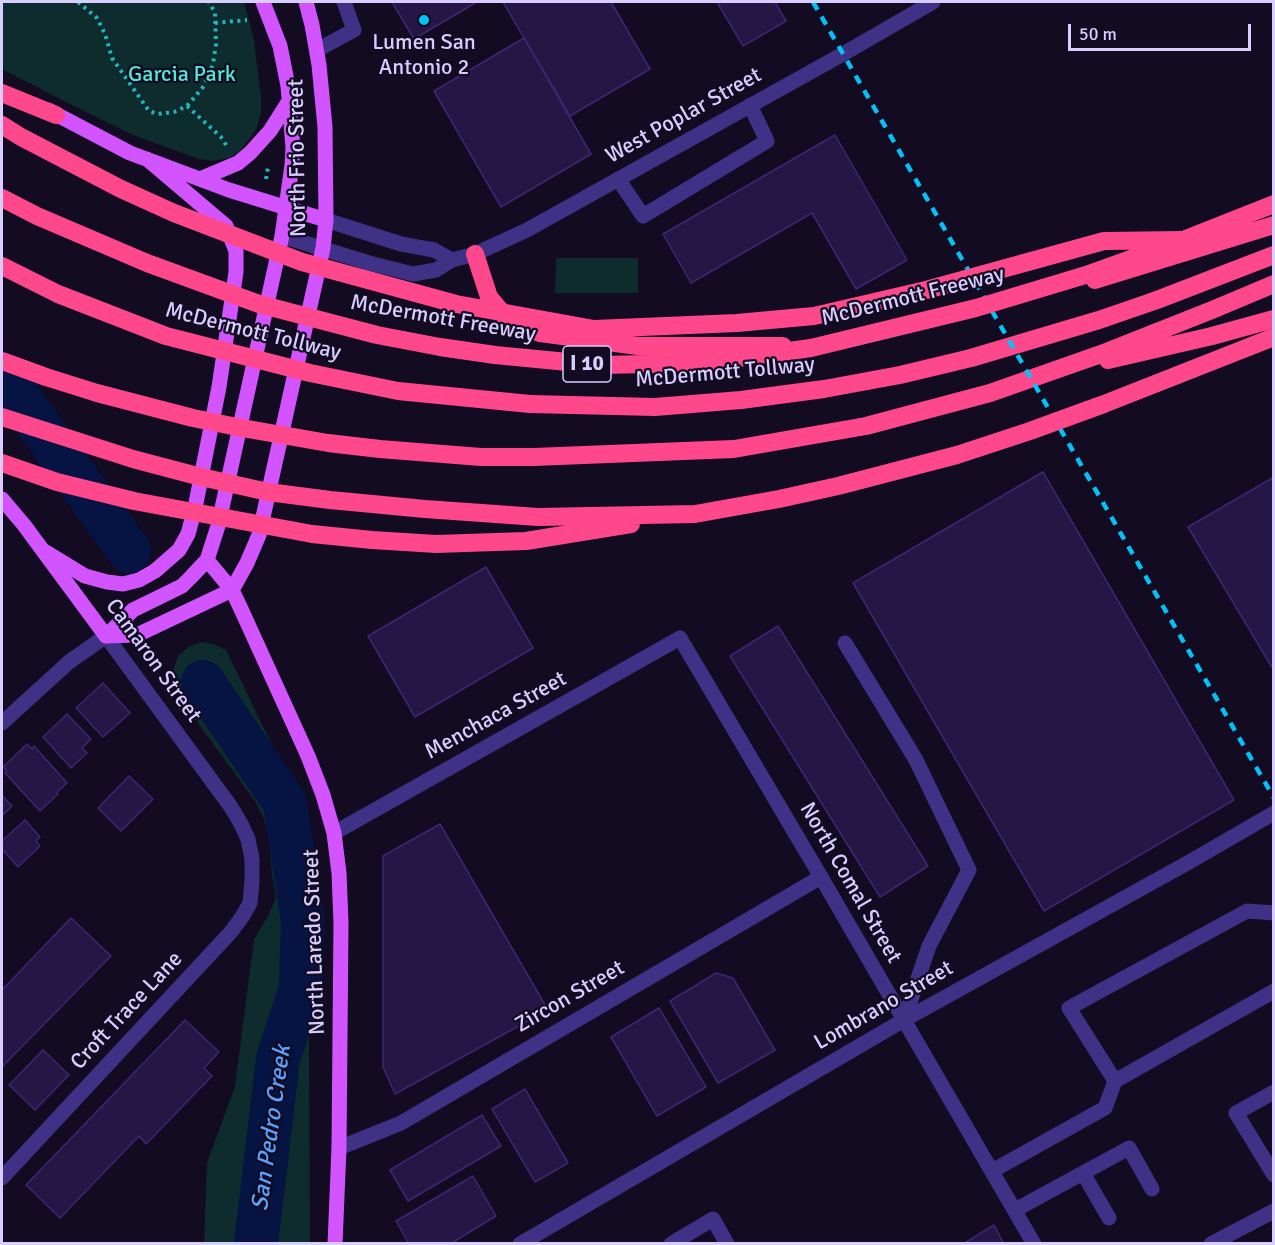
<!DOCTYPE html>
<style>
body{margin:0}
#map{position:relative;width:1275px;height:1245px;overflow:hidden;background:#120b22;font-family:Signika,sans-serif}
canvas{display:block}
.frame{position:absolute;inset:0;border:3px solid #d8cdff;pointer-events:none}
.scale{position:absolute;left:1068px;top:24px;width:183px;height:27px;box-sizing:border-box;border:3px solid #d8cdff;border-top:0;padding-left:8px;font-size:18px;line-height:21px;white-space:nowrap;color:#d8cdff;-webkit-text-stroke:4px #120b22;paint-order:stroke}
</style>
<div id="map">
<canvas width="1275" height="1245"></canvas>
<div class="frame"></div>
<div class="scale">50 m</div>
</div>
<script>
const c = document.querySelector('canvas').getContext('2d');
c.lineJoin = 'round';
function paint(path, color) { c.fillStyle = color; c.fill(path, 'evenodd'); }
const shape = rows => new Path2D(rows.map(r => 'M' + r).join(''));
function stroke(path, color, width, dash) { c.strokeStyle = color; c.lineWidth = width; c.lineCap = dash ? 'butt' : 'round'; c.setLineDash(dash || []); c.stroke(path); }
function label(font, color, halo, rows, align = 'center') {
  c.font = font + ' Signika,sans-serif'; c.lineWidth = 4.5; c.setLineDash([]); c.textBaseline = 'middle'; c.strokeStyle = halo; c.fillStyle = color; for (const [text, x, y, turn = 0] of rows) {
    c.save(); c.translate(x, y); c.rotate((+turn || 0) * Math.PI / 180); c.textAlign = isNaN(turn) ? turn : align; if (halo) c.strokeText(text, 0, 0); c.fillText(text, 0, 0); c.restore();
  }
}
paint(shape([
 [2,2,244,2,254,40,261,97,261,113,256,130,239,152,229,158,213,161,199,159,135,136,68,103,2,69],
 [556,258,638,258,638,293,555,293],
 [201,642,214,644,226,650,273,747,298,807,308,856,310,1243,204,1243,207,1163,235,1086,254,939,268,916,276,897,272,875,269,838,264,819,255,801,200,726,175,684,172,673,178,656,188,647]
]), '#0e2b2d');
stroke(shape([
 [2,374,129,551],
 [203,682,285,803,303,921,301,988,278,1059,256,1244]
]), '#051442', 44);
const building = shape([
 [392,2,477,2,414,39,392,2],
 [503,2,611,2,650,69,570,116,503,2],
 [717,2,775,2,786,21,743,46,717,2],
 [524,38,591,154,501,207,434,91,524,38],
 [835,135,907,260,856,289,812,213,691,283,663,234,835,135],
 [1043,472,1234,800,1044,911,853,583,1043,472],
 [1274,477,1274,671,1188,527,1274,477],
 [486,567,533,648,415,717,368,636,486,567],
 [778,626,928,866,880,897,730,656,778,626],
 [103,683,130,713,103,737,76,708,103,683],
 [67,714,91,739,82,748,87,753,71,768,43,737,67,714],
 [27,744,32,749,34,746,67,783,57,792,58,794,40,811,5,773,7,771,3,767,27,744],
 [129,776,153,799,121,831,98,808,129,776],
 [2,795,12,806,2,816,2,795],
 [25,820,40,837,36,841,40,846,18,867,2,849,2,841,25,820],
 [440,824,548,1010,395,1094,383,1067,383,856,440,824],
 [71,918,111,956,2,1067,2,990,71,918],
 [716,973,733,978,775,1050,718,1083,670,1001,716,973],
 [659,1008,706,1087,657,1116,611,1037,659,1008],
 [185,1020,219,1052,204,1068,212,1076,146,1144,139,1136,60,1218,26,1185,185,1020],
 [43,1050,69,1075,35,1110,9,1085,43,1050],
 [525,1089,568,1163,535,1182,492,1109,525,1089],
 [482,1115,501,1146,408,1201,390,1170,482,1115],
 [473,1176,496,1216,450,1244,409,1244,396,1221,473,1176],
 [994,1225,1004,1244,963,1244,994,1225]
]);
paint(building, '#251645');
stroke(building, '#3e2673', 1.5);
stroke(shape([
 [78,2,97,18,105,34,112,58,149,111,158,114,174,112,187,106,204,86,213,64,216,44,215,13,209,2],
 [215,23,247,20],
 [187,106,221,137,228,148],
 [266,179,268,167]
]), '#23b5bd', 4, [3, 4.5]);
stroke(shape([
 [317,50,354,30,344,2],
 [618,179,643,216,767,141,750,105],
 [326,220,401,244,434,250,452,260],
 [282,236,369,263,413,274,436,270,452,260,475,254,527,230,843,54,933,2],
 [845,643,916,760,969,870,929,946,904,1020],
 [2,723,69,662,106,636,231,807,241,824,248,839,252,859,252,881,250,903,242,917,230,933,2,1178],
 [334,833,680,638,821,877,1034,1244],
 [1274,913,1247,911,1069,1008,1115,1081,1274,991],
 [1274,1092,1236,1113,1274,1175],
 [339,1148,401,1123,821,877],
 [992,1171,1105,1108,1115,1081],
 [1083,1173,1109,1218],
 [1015,1210,1129,1148,1152,1189],
 [520,1244,904,1020,1191,861,1274,813],
 [671,1244,713,1219,727,1244],
 [1211,1244,1274,1211]
]), '#3f3286', 15);
stroke(shape([
 [48,110,130,153,229,190,326,220],
 [200,179,238,163,250,153,270,131,289,101],
 [2,499,24,525,106,636],
 [44,551,85,576,107,582,123,584,139,580,155,571,179,550,188,534,195,508,219,387,236,272,236,251,226,226,147,159],
 [207,560,232,590,241,609,308,756,323,795,334,833,339,873,341,923,339,1148,335,1244],
 [232,590,247,563,259,535,323,248,326,220,325,127,319,65,312,25,306,2],
 [106,636,133,610,182,586,191,577,207,560,218,526,282,236,292,165,293,148,288,86,280,46,263,2],
 [106,636,137,635,232,590]
]), '#d254ff', 15);
stroke(shape([
 [2,93,56,115],
 [1183,240,1274,204],
 [475,254,489,297,510,322,540,333,638,346,783,346],
 [1095,280,1274,225],
 [1108,360,1212,336,1274,319],
 [530,404,655,407,741,400,824,389,900,375,971,358,1099,320,1157,300,1274,255],
 [534,457,734,449,866,426,990,393,1101,354,1212,310,1274,284]
]), '#ff488b', 18);
stroke(shape([
 [813,2,1274,798]
]), '#00c3f8', 4.5, [9, 8]);
stroke(shape([
 [2,125,21,137,121,189,174,213,302,262,456,304,594,329,737,323,814,316,926,290,1104,241,1183,240],
 [2,198,37,216,147,263,259,304,377,335,440,347,495,355,599,365,701,363,811,348,976,308,1089,274,1170,245],
 [2,266,58,294,166,336,310,373,398,391,530,404],
 [2,361,46,377,97,393,193,418,242,428,328,443,380,449,481,457,534,457],
 [2,417,133,459,201,477,268,492,330,500,425,509,538,517,695,514,779,499,838,486,957,455,1030,431,1104,404,1274,337],
 [2,463,57,482,134,501,312,534,372,540,436,544,526,541,631,524]
]), '#ff488b', 18);
for (const [x, y, r, color] of [
 [424,20,6,"#00c3f8"]
]) { const dot = new Path2D(); dot.arc(x, y, r, 0, 2 * Math.PI); c.fillStyle = color; c.fill(dot); stroke(dot, '#120b22', 2); }
for (const [x, y, w] of [
 [587,364,48]
]) { const box = new Path2D(); box.roundRect(x - w / 2, y - 18, w, 36, 4.5); c.fillStyle = '#120b22'; c.fill(box); stroke(box, '#d8cdff', 1.5); }
label('bold 21px', '#d8cdff', null, [
 ["I 10",587,364]
]);
label('22px', '#d8cdff', '#120b22', [
 ["Lumen San",424,43],
 ["Antonio 2",424,68]
]);
label('22px', '#4fe9d4', '#120b22', [
 ["Garcia Park",182,75]
]);
label('22px', '#d8cdff', '#120b22', [
 ["West Poplar Street",684,116,-29],
 ["North Frio Street",298,158,-91],
 ["McDermott Freeway",913,297,-14],
 ["McDermott Freeway",443,319,10],
 ["McDermott Tollway",253,332,14],
 ["McDermott Tollway",725,373,-5],
 ["Camaron Street",153,661,54],
 ["Menchaca Street",496,716,-29],
 ["North Comal Street",850,883,60],
 ["North Laredo Street",315,942,-92],
 ["Zircon Street",570,997,-30],
 ["Lombrano Street",884,1006,-30],
 ["Croft Trace Lane",127,1011,-47]
]);
label('italic 24px', '#5ba0ff', '#120b22', [
 ["San Pedro Creek",272,1128,-82]
]);
</script>
